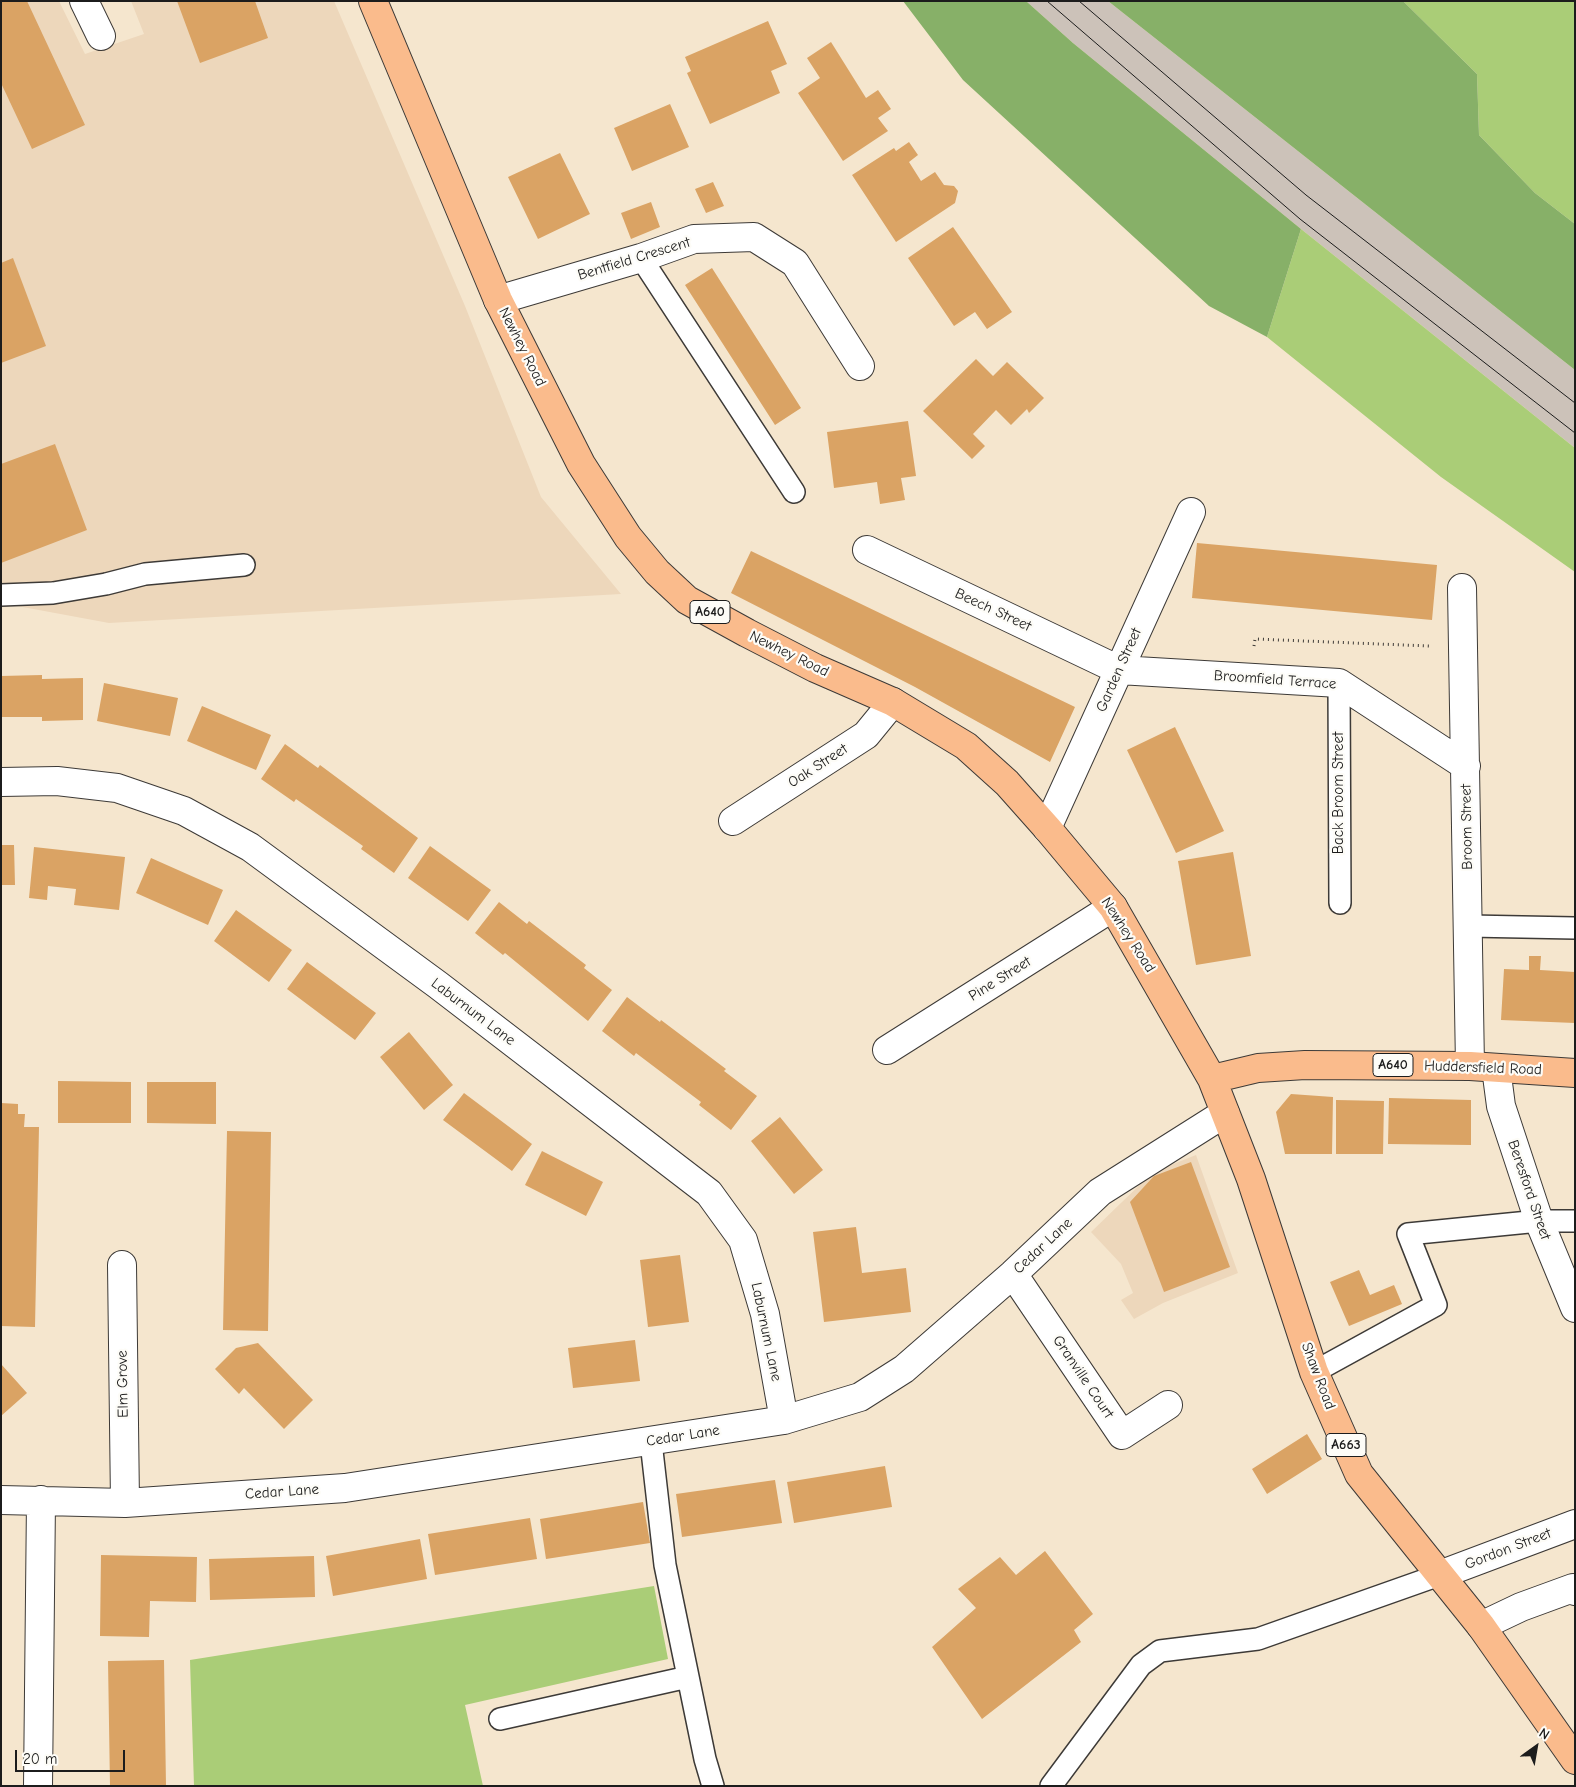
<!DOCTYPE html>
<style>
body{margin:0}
#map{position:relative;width:1576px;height:1787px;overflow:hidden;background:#f5e6ce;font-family:"Comic Neue",sans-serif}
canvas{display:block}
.frame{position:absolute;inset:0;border:2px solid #1c1c1c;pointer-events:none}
.north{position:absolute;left:1511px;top:1722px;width:50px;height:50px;-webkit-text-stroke:4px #fdfcf7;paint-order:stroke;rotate:32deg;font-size:14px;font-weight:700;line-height:20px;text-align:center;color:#1c1c1c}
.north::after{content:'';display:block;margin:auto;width:18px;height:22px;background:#1c1c1c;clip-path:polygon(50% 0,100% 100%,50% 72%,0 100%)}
.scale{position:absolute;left:15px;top:1750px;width:110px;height:22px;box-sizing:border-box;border:2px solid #1c1c1c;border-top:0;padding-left:6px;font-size:15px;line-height:18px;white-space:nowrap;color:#1c1c1c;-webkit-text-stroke:4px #fdfcf7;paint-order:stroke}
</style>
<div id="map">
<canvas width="1576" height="1787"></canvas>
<div class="frame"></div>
<div class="north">N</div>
<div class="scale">20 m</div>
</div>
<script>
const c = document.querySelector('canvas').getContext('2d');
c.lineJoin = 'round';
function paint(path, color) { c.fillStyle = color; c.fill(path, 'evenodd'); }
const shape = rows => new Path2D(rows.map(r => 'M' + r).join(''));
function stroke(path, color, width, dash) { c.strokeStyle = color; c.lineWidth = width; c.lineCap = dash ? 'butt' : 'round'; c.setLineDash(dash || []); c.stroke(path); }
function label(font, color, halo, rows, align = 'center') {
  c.font = font + ' "Comic Neue",sans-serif'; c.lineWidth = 4.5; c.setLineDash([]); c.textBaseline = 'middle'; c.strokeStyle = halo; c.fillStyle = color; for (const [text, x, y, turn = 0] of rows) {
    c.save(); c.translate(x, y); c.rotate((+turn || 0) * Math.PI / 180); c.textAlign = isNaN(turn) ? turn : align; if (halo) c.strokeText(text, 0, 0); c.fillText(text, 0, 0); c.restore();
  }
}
paint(shape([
 [1,1,59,1,85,54,144,34,131,1,334,1,465,306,541,497,621,594,109,623,1,603],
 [1196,1155,1238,1273,1163,1303,1134,1319,1121,1300,1133,1293,1121,1264,1091,1232,1153,1172]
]), '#edd7bb');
paint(shape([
 [1026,1,1108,1,1575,370,1575,448,1301,229,1073,43]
]), '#ccc2b9');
paint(shape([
 [1403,1,1575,1,1575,224,1535,193,1479,135,1477,74],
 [1301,229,1575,448,1575,572,1441,477,1267,337],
 [654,1586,668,1659,465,1705,483,1786,194,1786,190,1660]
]), '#aacd77');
paint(shape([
 [903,1,1026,1,1073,43,1301,229,1267,337,1209,306,963,80],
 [1108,1,1403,1,1477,74,1479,135,1535,193,1575,224,1575,370]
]), '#87b068');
paint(shape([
 [1,1,27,1,85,125,32,149,1,83],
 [177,1,255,1,268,38,200,63],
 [768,21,787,64,771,71,780,93,710,124,687,73,691,71,685,57],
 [831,42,866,98,878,90,891,109,878,118,888,131,843,161,798,93,820,78,807,58],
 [670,104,689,147,632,171,614,128],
 [909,142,918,155,909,162,921,181,935,172,944,185,954,186,958,191,955,203,896,242,852,175,894,148,896,151],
 [560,153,590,214,538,239,508,177],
 [713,182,724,206,706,213,695,189],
 [651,202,660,227,631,239,621,213],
 [953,227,1012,312,987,329,975,312,954,326,908,258],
 [13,258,46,346,1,363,1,263],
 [712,268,801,408,775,425,685,285],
 [976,359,993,376,1007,362,1044,398,1029,413,1027,409,1011,425,996,410,973,434,985,446,972,459,923,411],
 [908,421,916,476,901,478,905,500,880,504,877,482,834,488,827,432],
 [55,444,87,530,1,563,1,464],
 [1197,543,1437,565,1432,620,1192,598],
 [751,551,1075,707,1050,762,915,687,731,593],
 [42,675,42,679,83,678,83,720,42,721,42,717,1,717,1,676],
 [104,683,178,698,170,736,97,721],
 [202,706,271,735,256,770,187,741],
 [1175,727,1224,831,1176,853,1127,750],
 [285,744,318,768,320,765,418,838,394,873,361,849,363,846,296,799,294,802,261,779],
 [1,845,14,845,15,885,1,885],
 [430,846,491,890,468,921,408,878],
 [34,847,125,857,119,910,74,905,76,889,48,886,47,900,29,898],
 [1233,852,1251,956,1196,965,1178,861],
 [151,858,223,890,208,925,136,893],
 [499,902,527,924,529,921,586,965,584,968,612,990,588,1021,505,953,503,955,475,933],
 [236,910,292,950,269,982,214,941],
 [1529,956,1541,956,1540,970,1575,972,1575,1023,1501,1020,1504,969,1529,970],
 [307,962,376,1013,355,1040,287,989],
 [627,997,660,1022,661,1020,726,1069,724,1071,757,1096,731,1130,699,1105,701,1102,669,1078,636,1053,634,1056,602,1031],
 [409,1032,453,1085,424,1110,380,1057],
 [58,1081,131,1082,131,1123,58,1123],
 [147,1082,216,1082,216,1124,147,1123],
 [464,1093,532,1144,512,1171,443,1120],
 [1291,1094,1333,1097,1332,1154,1285,1154,1276,1112],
 [1389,1098,1471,1100,1471,1145,1388,1144],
 [1336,1100,1384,1101,1383,1154,1336,1154],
 [1,1103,18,1104,18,1114,25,1114,24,1127,39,1127,35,1327,1,1326],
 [780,1117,823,1170,794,1194,751,1141],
 [227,1131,271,1132,268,1331,223,1330],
 [542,1151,603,1182,586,1216,525,1185],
 [1191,1162,1230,1267,1164,1292,1130,1202,1154,1176],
 [856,1227,862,1273,906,1268,911,1312,824,1322,813,1232],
 [680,1255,689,1322,648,1327,640,1260],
 [1359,1270,1370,1295,1394,1285,1402,1304,1349,1326,1330,1282],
 [635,1340,640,1381,573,1388,568,1348],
 [258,1343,313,1400,284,1429,244,1388,239,1394,215,1369,236,1348],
 [1,1364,27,1393,1,1416],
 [1307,1434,1322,1459,1267,1494,1252,1469],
 [885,1466,892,1507,794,1523,787,1482],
 [775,1480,782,1523,682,1537,676,1494],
 [643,1502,650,1543,546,1559,540,1519],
 [530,1518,537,1559,435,1575,428,1534],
 [420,1539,427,1579,333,1596,326,1556],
 [1045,1551,1093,1614,1074,1630,1081,1642,982,1719,932,1647,976,1608,958,1589,1000,1557,1016,1575],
 [101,1555,197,1557,196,1602,150,1601,149,1637,100,1636],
 [314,1556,315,1597,210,1600,209,1559],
 [164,1660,166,1786,110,1786,108,1661]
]), '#daa364');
const service = shape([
 [641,258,794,492],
 [1,595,53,593,106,584,145,574,244,565],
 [1339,683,1340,903],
 [1469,926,1575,928],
 [1314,1372,1436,1305,1408,1234,1539,1221,1575,1221],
 [651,1442,665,1565,705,1759,713,1786],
 [500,1719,688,1677],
 [1051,1786,1141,1665,1160,1651,1258,1639,1442,1574]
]);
const minor = shape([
 [84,1,101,36],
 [498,300,641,258,694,239,754,237,795,263,860,366],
 [867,550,1119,670,1339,683,1466,766],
 [1462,588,1470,1066],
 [1,782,57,781,117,788,184,811,250,847,438,985,709,1193,743,1240,765,1314,784,1420],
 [733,821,866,735,893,702],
 [1047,828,1191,512],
 [887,1050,1113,907],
 [1496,1068,1501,1106,1539,1221,1575,1308],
 [122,1265,125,1503],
 [1013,1274,1122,1435,1168,1405],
 [1,1500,125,1503,345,1488,784,1420,860,1397,904,1369,1013,1274,1100,1192,1225,1113],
 [1442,1574,1575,1524],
 [1481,1626,1521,1607,1573,1588,1575,1591],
 [38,1786,41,1500]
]);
const primary = shape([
 [373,1,498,300,581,464,628,537,657,572,687,600,747,633,815,668,893,702,966,746,1007,783,1047,828,1113,907,1212,1079,1251,1179,1314,1372,1359,1474,1481,1626,1575,1760],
 [1212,1079,1258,1068,1305,1065,1470,1066,1575,1073]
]);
stroke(service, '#3d3a37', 24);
stroke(minor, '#3d3a37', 30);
stroke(primary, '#3d3a37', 30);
stroke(shape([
 [1254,646,1255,639,1429,646]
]), '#3d3a37', 3, [1, 4]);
stroke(service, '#fff', 21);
stroke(minor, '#fff', 28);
stroke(primary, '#fabb8c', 28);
stroke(shape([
 [1047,1,1300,219,1575,433],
 [1079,1,1306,195,1575,403]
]), '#1c1c1c', 1);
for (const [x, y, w] of [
 [710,612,40],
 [1393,1065,40],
 [1346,1445,40]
]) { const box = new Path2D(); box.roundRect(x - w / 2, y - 11.5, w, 23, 4); c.fillStyle = '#fdfcf7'; c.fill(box); stroke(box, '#1c1c1c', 1); }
label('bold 14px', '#1c1c1c', null, [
 ["A640",710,612],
 ["A640",1393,1065],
 ["A663",1346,1445]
]);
label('15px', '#1c1c1c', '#fdfcf7', [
 ["Bentfield Crescent",634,259,-17],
 ["Newhey Road",522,347,63],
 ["Beech Street",993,610,25],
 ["Newhey Road",789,654,26],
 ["Garden Street",1119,670,-66],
 ["Broomfield Terrace",1275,680,4],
 ["Oak Street",818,766,-33],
 ["Back Broom Street",1339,793,-90],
 ["Broom Street",1467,827,-91],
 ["Newhey Road",1128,935,57],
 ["Pine Street",1000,979,-32],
 ["Laburnum Lane",473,1012,37],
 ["Huddersfield Road",1483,1068,2],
 ["Beresford Street",1529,1190,71],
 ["Cedar Lane",1043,1246,-43],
 ["Laburnum Lane",766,1332,78],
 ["Shaw Road",1318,1376,69],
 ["Granville Court",1083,1377,56],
 ["Elm Grove",123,1384,-91],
 ["Cedar Lane",683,1436,-9],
 ["Cedar Lane",282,1492,-4],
 ["Gordon Street",1508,1549,-21]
]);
</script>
